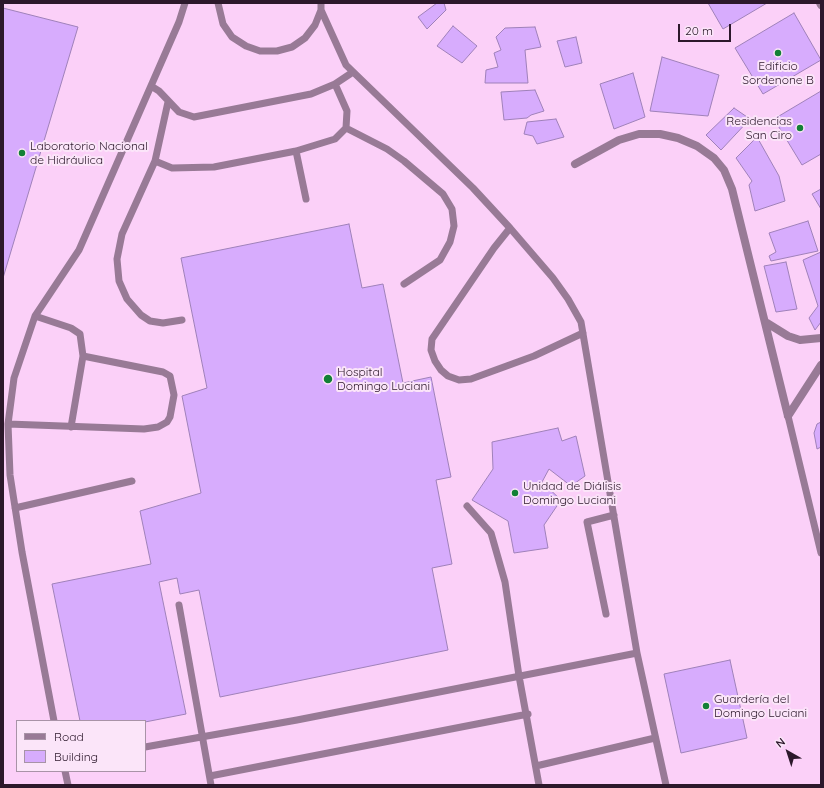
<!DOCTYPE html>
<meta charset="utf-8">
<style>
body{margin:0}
#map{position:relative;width:824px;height:788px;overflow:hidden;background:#fbd0f8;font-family:Quicksand,sans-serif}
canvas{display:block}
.frame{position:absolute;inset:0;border:4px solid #2c182b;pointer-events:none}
.legend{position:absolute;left:16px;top:720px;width:130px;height:52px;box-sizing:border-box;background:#fbe5f9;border:1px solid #a893a7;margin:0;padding:5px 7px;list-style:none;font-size:12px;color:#2c182b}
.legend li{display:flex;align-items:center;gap:8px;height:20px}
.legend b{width:20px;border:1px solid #a893a7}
.north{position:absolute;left:768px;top:732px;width:40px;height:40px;-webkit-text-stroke:3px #fbe5f9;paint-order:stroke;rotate:321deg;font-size:11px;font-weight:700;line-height:16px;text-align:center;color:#2c182b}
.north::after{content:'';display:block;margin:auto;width:14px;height:18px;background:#2c182b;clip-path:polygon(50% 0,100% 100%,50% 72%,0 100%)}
.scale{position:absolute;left:678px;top:24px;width:53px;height:18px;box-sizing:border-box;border:2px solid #2c182b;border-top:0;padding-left:5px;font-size:12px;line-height:14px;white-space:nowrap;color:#2c182b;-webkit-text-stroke:3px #fbe5f9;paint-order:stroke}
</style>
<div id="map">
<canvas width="824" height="788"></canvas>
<div class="frame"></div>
<ul class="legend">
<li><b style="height:5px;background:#987a96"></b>Road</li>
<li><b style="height:11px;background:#d7acfd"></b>Building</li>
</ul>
<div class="north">N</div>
<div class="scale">20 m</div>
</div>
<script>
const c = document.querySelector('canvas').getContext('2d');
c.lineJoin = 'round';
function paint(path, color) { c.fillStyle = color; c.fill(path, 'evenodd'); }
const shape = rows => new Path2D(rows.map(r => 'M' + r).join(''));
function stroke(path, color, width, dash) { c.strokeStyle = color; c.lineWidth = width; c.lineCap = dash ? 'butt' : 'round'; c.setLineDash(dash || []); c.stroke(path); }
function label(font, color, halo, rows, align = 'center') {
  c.font = font + ' Quicksand,sans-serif'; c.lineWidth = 4; c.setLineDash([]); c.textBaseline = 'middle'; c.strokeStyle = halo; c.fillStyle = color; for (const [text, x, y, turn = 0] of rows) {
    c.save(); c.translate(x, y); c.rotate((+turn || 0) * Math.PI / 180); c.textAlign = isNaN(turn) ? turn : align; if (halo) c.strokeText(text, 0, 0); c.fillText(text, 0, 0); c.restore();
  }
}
const building = shape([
 [437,3,444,3,446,10,427,29,418,17,437,3],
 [708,3,767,3,723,29,708,3],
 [3,8,78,27,3,278,3,8],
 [794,13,821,60,763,94,735,48,794,13],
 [453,26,477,46,462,63,437,46,453,26],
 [535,27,541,47,525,50,528,83,485,83,486,70,498,67,494,53,501,50,496,37,505,28,535,27],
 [576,37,582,63,565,67,557,41,576,37],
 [662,57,719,75,708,116,650,111,662,57],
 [633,73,645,117,614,129,600,84,633,73],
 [535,90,544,111,531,115,527,118,504,120,501,92,535,90],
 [821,91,821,154,802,165,774,119,821,91],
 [734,108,750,119,721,150,706,135,734,108],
 [556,119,564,137,537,144,533,136,524,134,527,122,556,119],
 [757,137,779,176,785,201,755,211,749,185,752,181,736,158,757,137],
 [821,189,821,209,812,194,821,189],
 [808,221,818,251,771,261,769,256,776,252,769,233,808,221],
 [349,224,362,288,383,284,403,383,431,377,451,477,436,480,452,564,432,568,448,650,220,697,199,590,180,594,177,578,159,582,186,714,145,722,80,721,52,584,151,564,140,511,201,493,182,396,207,388,181,258,349,224],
 [821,252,821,322,815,330,809,318,818,306,803,260,821,252],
 [786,262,797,309,776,312,764,266,786,262],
 [821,422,821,447,817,449,814,433,817,424,821,422],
 [558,428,562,441,576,436,585,476,571,486,549,469,542,482,561,500,544,525,548,548,514,553,508,521,472,500,493,469,492,442,558,428],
 [730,660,747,738,681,753,664,674,730,660]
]);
paint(building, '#d7acfd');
stroke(building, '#9f81b9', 1);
stroke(shape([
 [218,3,223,24,232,37,246,46,260,51,277,51,292,47,305,38,315,25,321,10,321,3],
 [321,10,346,65,473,188,510,228,553,278,568,299,581,322,637,653,666,785],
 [151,86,159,91,179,112,194,117,311,94,335,84,353,72],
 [168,102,155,161,122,234,117,259,119,281,127,299,141,315,150,321,163,323,182,320],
 [346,128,387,149,404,161,443,194,452,209,454,226,450,242,440,260,404,284],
 [296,151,306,199],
 [155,161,172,168,214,167,296,151,335,139,346,128,347,111,335,84],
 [510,228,494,248,432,339,431,350,435,361,441,370,448,376,459,380,471,379,534,356,583,333],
 [35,316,71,328,80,334,83,356,71,427],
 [788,416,821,553],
 [8,424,144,429,158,427,167,422,170,417,174,395,170,376,163,372,83,356],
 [467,506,491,533,505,582,519,676,539,785],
 [15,508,132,481],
 [179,605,211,785],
 [606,614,587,522,614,515],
 [54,721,22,552,10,475,8,424,14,378,35,316,79,250,179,22,185,3],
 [145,747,297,720,637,653],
 [536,766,655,738],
 [65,771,68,785],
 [210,776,528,714]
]), '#987a96', 7);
stroke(shape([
 [820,3,821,5],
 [575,164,619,140,639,134,660,134,678,138,697,146,714,158,724,170,732,189,788,416],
 [767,323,788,336,800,340,821,338],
 [788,416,821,365]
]), '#987a96', 8);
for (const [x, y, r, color] of [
 [778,53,4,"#128036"],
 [800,128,4,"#128036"],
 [22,153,4,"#128036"],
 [328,379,5,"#128036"],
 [515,493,4,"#128036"],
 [706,706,4,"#128036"]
]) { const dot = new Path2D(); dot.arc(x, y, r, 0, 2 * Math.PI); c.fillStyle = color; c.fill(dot); stroke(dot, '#fbe5f9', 1.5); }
label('12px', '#2c182b', '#fbe5f9', [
 ["Edificio",778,66,"center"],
 ["Sordenone B",778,80,"center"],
 ["Residencias",792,121,"right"],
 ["San Ciro",792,135,"right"],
 ["Laboratorio Nacional",30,146],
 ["de Hidráulica",30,160],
 ["Hospital",337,372],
 ["Domingo Luciani",337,386],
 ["Unidad de Diálisis",523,486],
 ["Domingo Luciani",523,500],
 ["Guardería del",714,699],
 ["Domingo Luciani",714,713]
], 'left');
</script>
